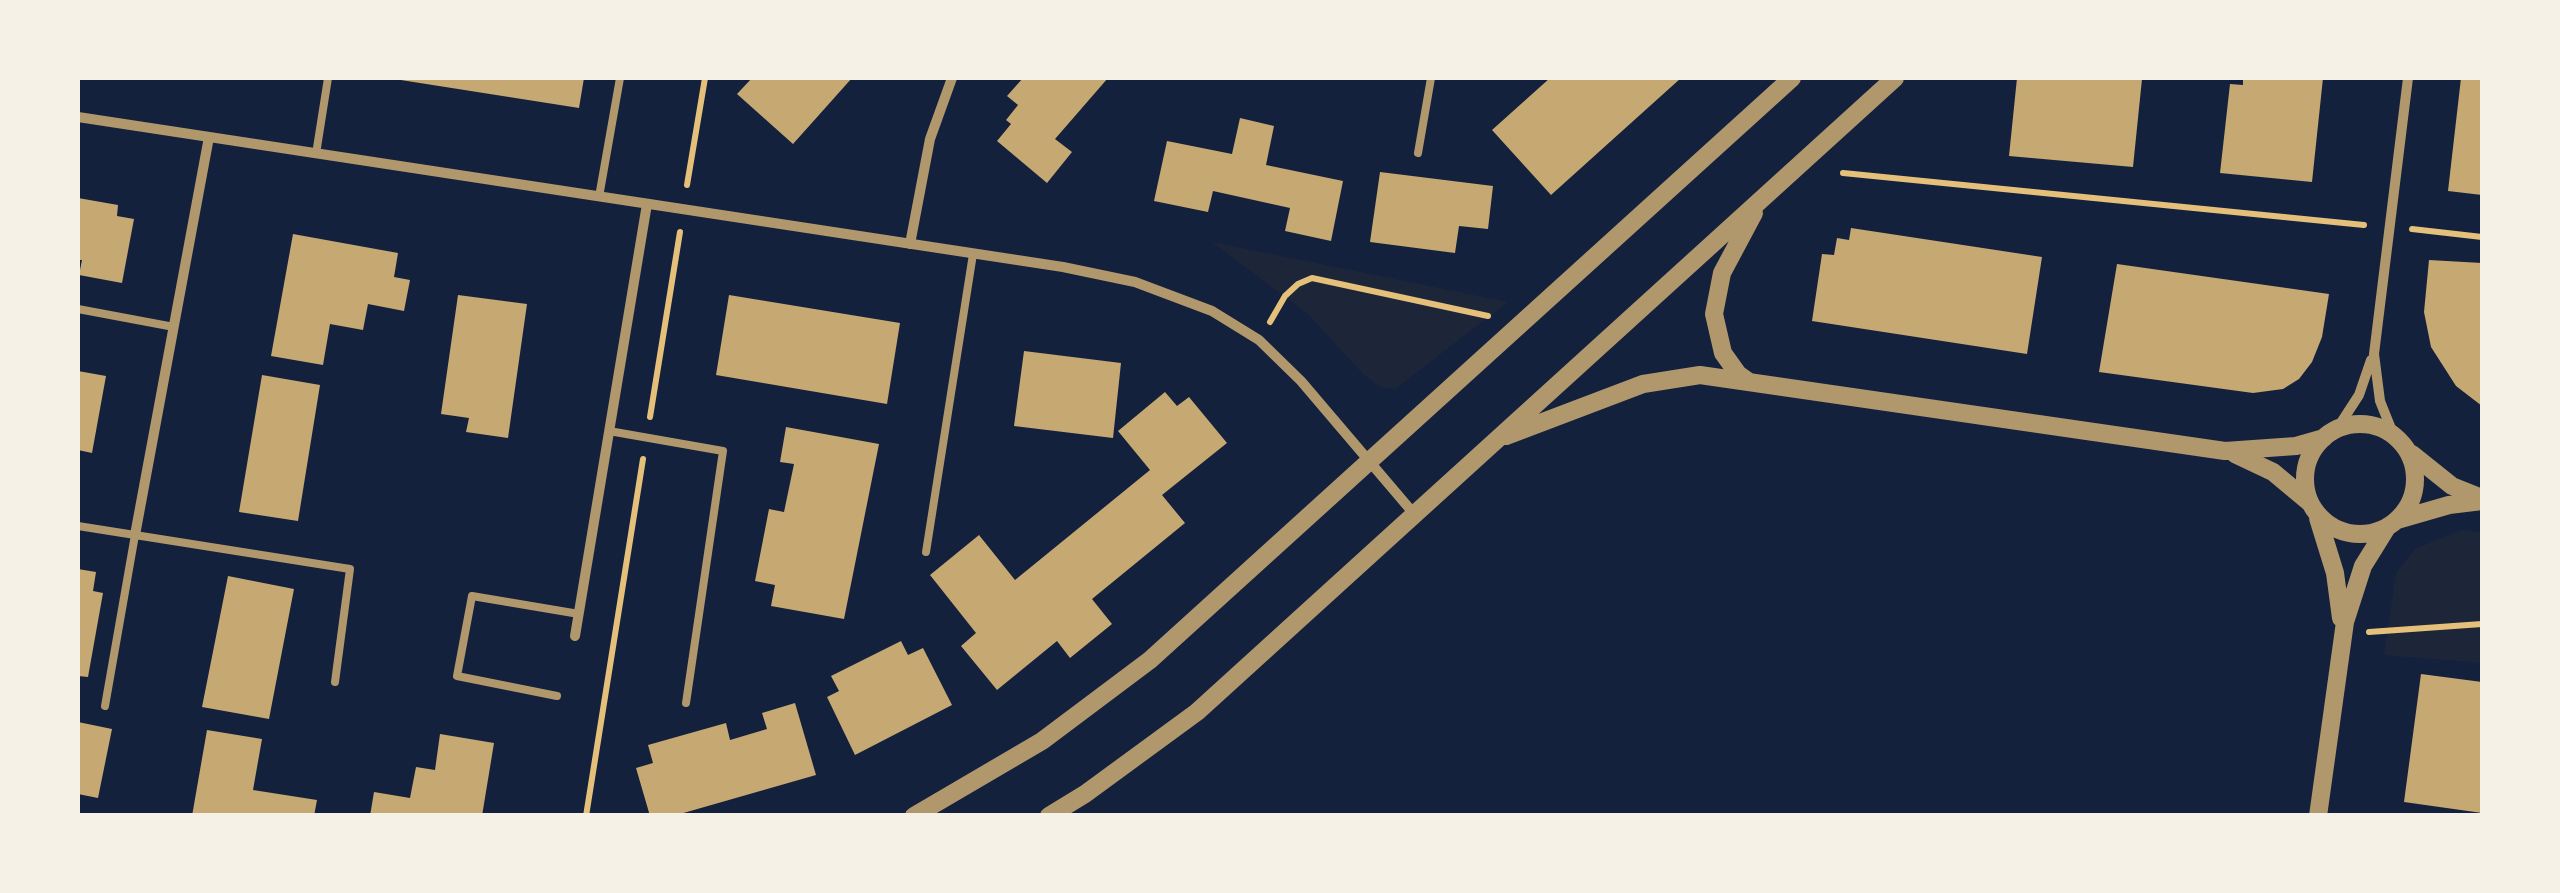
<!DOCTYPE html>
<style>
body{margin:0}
#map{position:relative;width:2560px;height:893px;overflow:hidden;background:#14213d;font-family:"Source Sans 3",sans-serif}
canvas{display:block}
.frame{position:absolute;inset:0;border:80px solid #f6f1e7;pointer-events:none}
</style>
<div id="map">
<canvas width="2560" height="893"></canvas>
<div class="frame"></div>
</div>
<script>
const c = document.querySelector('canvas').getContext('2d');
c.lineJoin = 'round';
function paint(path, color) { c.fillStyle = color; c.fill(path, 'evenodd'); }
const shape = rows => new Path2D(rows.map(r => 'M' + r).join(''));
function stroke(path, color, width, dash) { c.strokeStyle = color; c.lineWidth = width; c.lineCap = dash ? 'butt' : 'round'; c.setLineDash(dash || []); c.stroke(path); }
paint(shape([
 [1212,242,1508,302,1395,389,1378,386,1363,374,1307,313],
 [2461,530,2482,532,2482,663,2384,655,2396,573,2415,549]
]), '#1d2539');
paint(shape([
 [388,78,584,78,579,108],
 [752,78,852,78,793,144,737,94],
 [1023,78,1108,78,1055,139,1072,152,1047,183,997,141,1011,124,1006,120,1018,105,1007,96],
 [1550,78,1681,78,1551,195,1492,130],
 [2017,78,2142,79,2133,167,2009,156],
 [2243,78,2323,78,2312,182,2220,173,2230,84,2243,85],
 [2461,78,2482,78,2482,195,2448,191],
 [1240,118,1274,126,1266,165,1343,181,1331,241,1285,231,1290,208,1213,191,1208,212,1154,201,1167,141,1232,154],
 [1380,172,1493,186,1488,229,1459,226,1455,253,1370,242],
 [78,198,118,205,117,216,134,219,122,283,79,275,82,260,78,260],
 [1851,228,2042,257,2027,354,1812,321,1822,254,1834,255,1837,238,1849,240],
 [293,234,398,253,394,277,410,280,404,311,368,304,363,330,330,324,323,365,271,356],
 [2429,260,2482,263,2482,406,2456,386,2431,347,2424,312],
 [2117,264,2329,294,2322,337,2312,362,2299,379,2283,389,2253,393,2099,372],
 [458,295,527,304,508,438,466,432,469,418,441,414],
 [729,295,900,323,887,404,716,375],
 [1024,351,1121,363,1113,438,1014,426],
 [78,371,106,376,92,453,78,450],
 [262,375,320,385,298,521,239,512],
 [1165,392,1177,406,1189,397,1227,443,1162,495,1185,523,1092,599,1112,624,1070,658,1057,641,997,690,961,646,976,633,930,575,979,535,1015,580,1150,470,1118,431],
 [786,427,879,444,844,619,771,606,775,585,755,581,769,509,784,512,794,464,780,462],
 [78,569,96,572,93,591,103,593,88,677,78,676],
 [228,576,294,589,269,719,202,707],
 [901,641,908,655,923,648,952,705,855,755,827,697,839,691,831,676],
 [2421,674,2482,682,2482,813,2404,802],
 [795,703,816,775,673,816,650,816,636,768,653,763,648,745,726,723,730,740,767,729,762,713],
 [78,722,112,729,98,798,78,794],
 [207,730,262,739,253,790,317,800,314,816,192,816],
 [440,734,494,743,482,816,370,816,374,792,410,798,416,767,435,770]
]), '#c6a872');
stroke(shape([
 [1843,173,2364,225],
 [687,185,705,78],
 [2412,229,2482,237],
 [1270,322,1285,296,1298,284,1312,278,1488,316],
 [650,417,680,232],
 [2369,632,2482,624],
 [586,816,643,459]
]), '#e5c07b', 6);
stroke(shape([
 [1418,153,1431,78],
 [316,154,328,78],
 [599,197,620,78],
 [78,309,174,327],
 [609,431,723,451,686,703],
 [78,526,350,569,335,682],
 [926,552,973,254],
 [557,696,457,676,472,596,579,614],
 [105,706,135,535]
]), '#b1986c', 8);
stroke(shape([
 [78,117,1063,267,1135,282,1212,311,1259,340,1301,381,1415,515],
 [910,244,930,139,952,78],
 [2335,432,2359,395,2371,360],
 [2394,436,2380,401,2374,354,2408,78],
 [135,535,209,137],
 [575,636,647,204]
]), '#b1986c', 10);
stroke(shape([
 [1748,381,1738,374,1723,353,1714,314,1722,273,1754,213],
 '2305 479a55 55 0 1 1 110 0a55 55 0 1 1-110 0Z',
 [1506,436,1643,384,1700,375,2225,451,2296,446,2324,438],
 [2235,454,2273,472,2309,502],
 [2412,454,2452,486,2482,498],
 [2318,518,2335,573,2341,618],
 [2397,520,2449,505,2482,501],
 [914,816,1042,741,1150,660,1792,78],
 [1049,816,1085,794,1197,712,1895,78],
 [2318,816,2345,622,2363,566,2386,529]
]), '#b1986c', 18);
</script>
